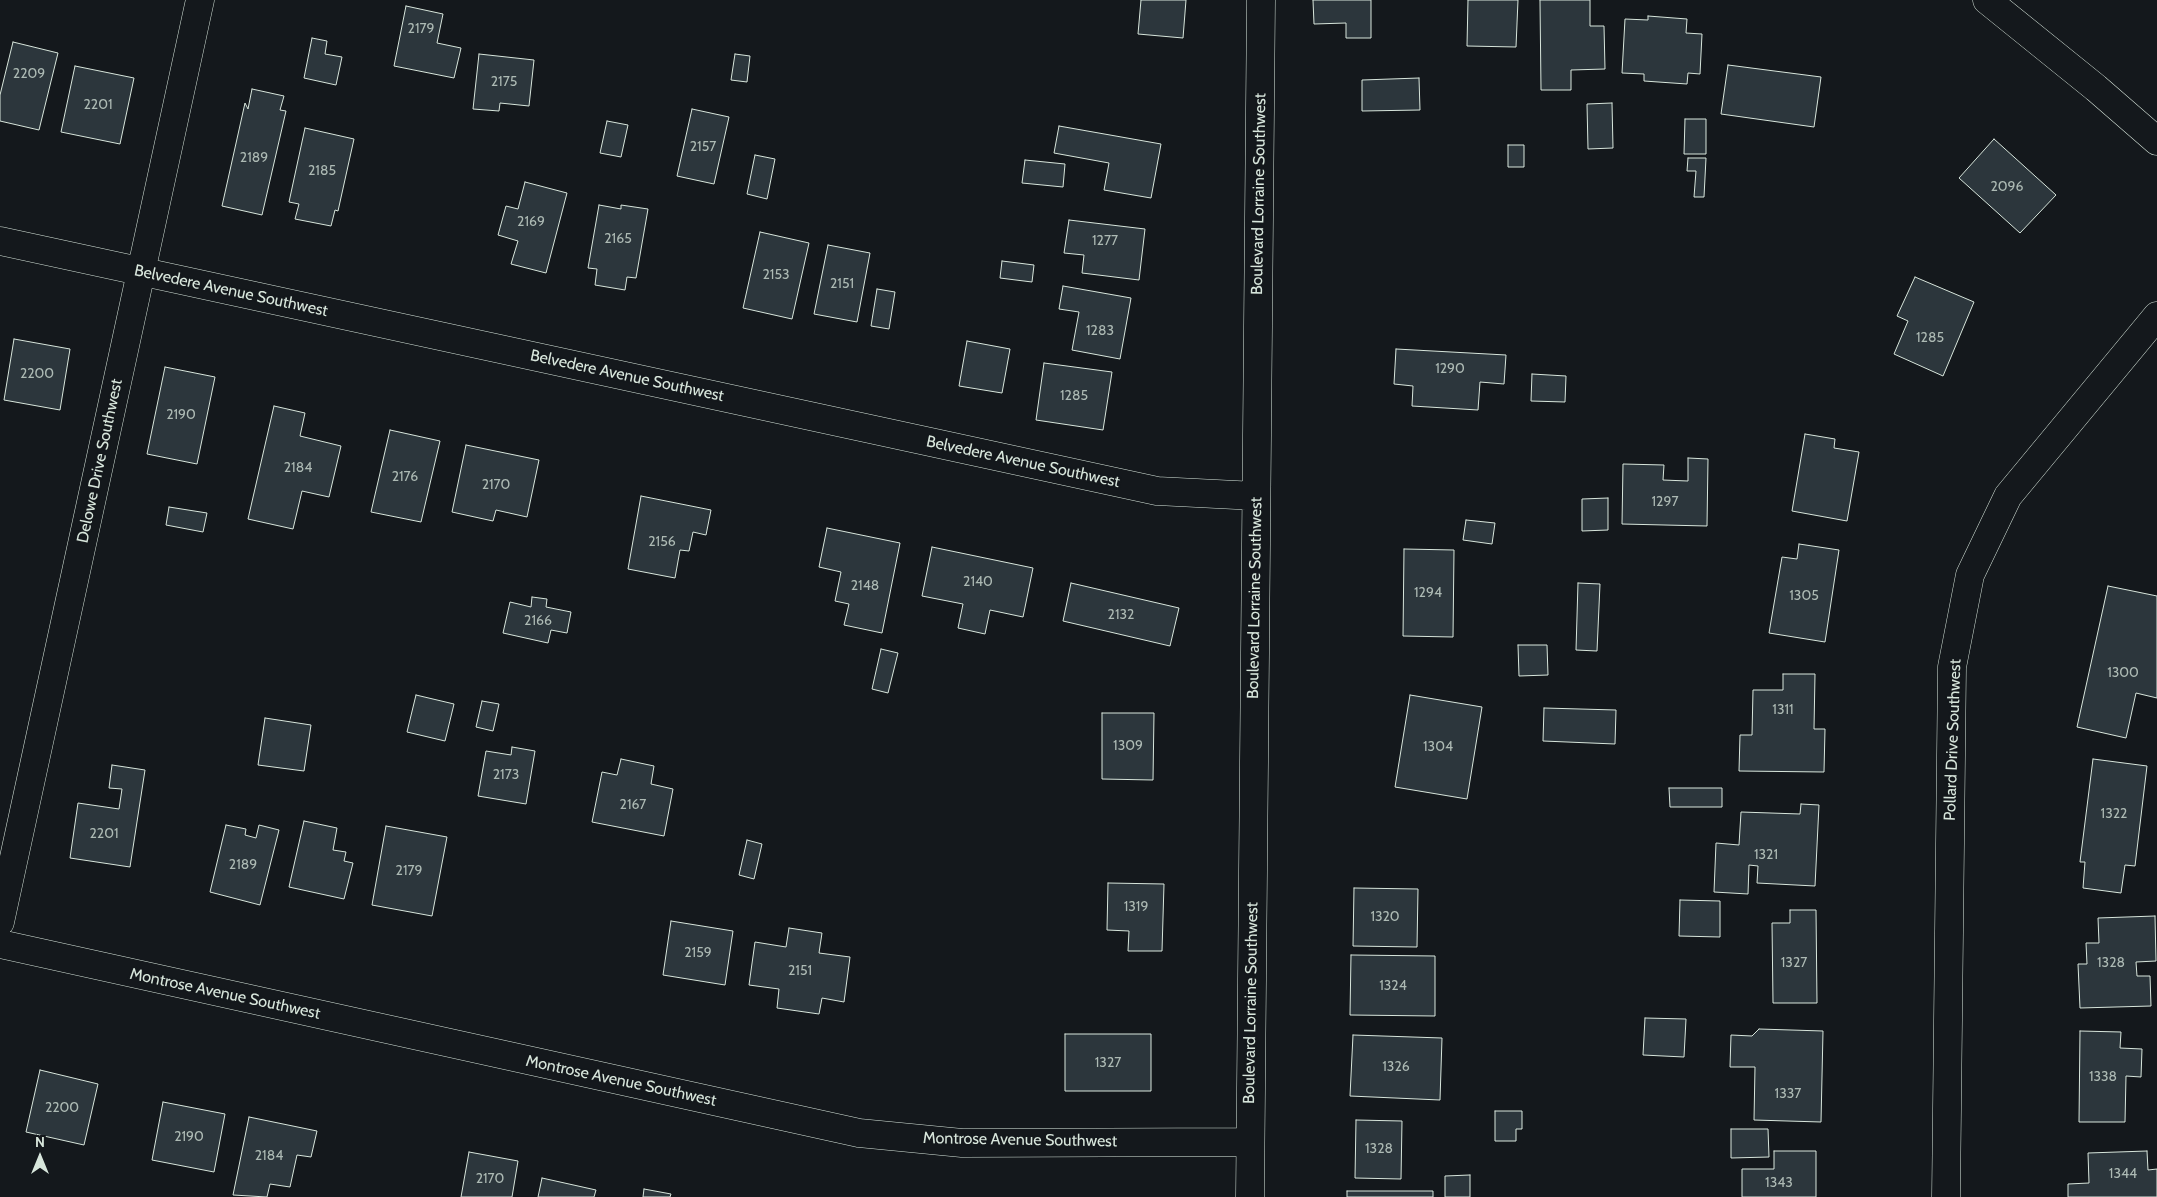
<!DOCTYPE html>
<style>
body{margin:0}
#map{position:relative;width:2157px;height:1197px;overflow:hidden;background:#14181c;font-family:Cabin,sans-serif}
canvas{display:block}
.north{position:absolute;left:15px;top:1132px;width:50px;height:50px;-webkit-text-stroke:4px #14181c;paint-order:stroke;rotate:0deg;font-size:14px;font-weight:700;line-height:20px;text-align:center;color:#d8e6dc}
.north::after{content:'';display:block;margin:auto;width:18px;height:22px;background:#d8e6dc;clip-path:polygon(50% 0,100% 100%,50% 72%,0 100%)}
</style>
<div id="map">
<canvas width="2157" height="1197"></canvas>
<div class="north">N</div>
</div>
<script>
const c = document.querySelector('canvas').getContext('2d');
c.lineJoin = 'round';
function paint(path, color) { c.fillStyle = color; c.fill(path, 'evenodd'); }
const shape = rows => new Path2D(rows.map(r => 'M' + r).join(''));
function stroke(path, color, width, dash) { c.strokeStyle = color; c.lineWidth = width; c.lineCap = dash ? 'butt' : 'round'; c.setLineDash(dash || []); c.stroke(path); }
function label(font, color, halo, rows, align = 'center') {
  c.font = font + ' Cabin,sans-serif'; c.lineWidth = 4; c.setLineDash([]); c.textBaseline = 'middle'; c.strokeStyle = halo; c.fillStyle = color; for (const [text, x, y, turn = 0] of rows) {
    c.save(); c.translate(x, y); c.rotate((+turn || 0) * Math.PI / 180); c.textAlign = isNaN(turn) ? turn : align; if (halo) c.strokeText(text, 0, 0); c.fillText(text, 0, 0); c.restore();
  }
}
const building = shape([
 [1141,0,1186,0,1183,38,1138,34,1141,0],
 [1313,0,1371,0,1371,38,1346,38,1346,23,1314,24,1313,0],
 [1468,0,1518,0,1516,47,1467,46,1468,0],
 [1540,0,1590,0,1590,26,1604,26,1605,69,1571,70,1571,90,1541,90,1540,0],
 [406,6,443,14,437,43,461,48,454,78,394,66,406,6],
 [1648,16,1687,19,1686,33,1702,34,1700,74,1688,73,1687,84,1644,81,1644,74,1622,73,1625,19,1648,20,1648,16],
 [312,38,327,41,325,54,342,57,336,85,304,78,312,38],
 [13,42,58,53,39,130,0,121,0,95,13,42],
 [479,54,534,60,529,106,500,103,499,111,473,109,479,54],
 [735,54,750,56,747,82,731,80,735,54],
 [1728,65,1821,77,1814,127,1721,114,1728,65],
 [75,66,134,78,120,144,61,132,75,66],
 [1419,78,1420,110,1362,111,1362,80,1419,78],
 [252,89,284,96,280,110,286,111,262,215,222,206,245,103,248,109,252,89],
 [1612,103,1613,148,1588,149,1587,104,1612,103],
 [692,109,729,117,714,184,677,176,692,109],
 [1685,119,1706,119,1706,154,1684,154,1685,119],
 [607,121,628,125,621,157,600,153,607,121],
 [1059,126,1161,144,1151,198,1104,190,1109,163,1054,153,1059,126],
 [305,128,354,139,338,211,335,210,331,226,295,219,299,204,289,202,305,128],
 [1994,139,2056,195,2020,233,1959,178,1994,139],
 [1508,145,1524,145,1524,167,1508,167,1508,145],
 [755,155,775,159,767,199,747,194,755,155],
 [1688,158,1706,158,1704,197,1694,197,1696,171,1687,171,1688,158],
 [1025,160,1065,164,1063,187,1022,183,1025,160],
 [525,182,567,193,546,273,511,264,518,241,498,235,506,206,518,209,525,182],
 [599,205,621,209,621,205,648,209,636,278,627,277,625,290,595,285,597,269,588,268,599,205],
 [1069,220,1145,229,1139,280,1082,273,1084,255,1064,253,1069,220],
 [760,232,809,243,792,319,743,308,760,232],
 [828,245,870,253,857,322,814,314,828,245],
 [1002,261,1034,265,1032,282,1000,278,1002,261],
 [1915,277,1974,302,1943,376,1894,354,1908,321,1897,316,1915,277],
 [1063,286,1131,298,1120,359,1072,350,1079,312,1059,309,1063,286],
 [877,289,895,292,889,329,871,326,877,289],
 [14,339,70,349,60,410,4,400,14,339],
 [967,341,1010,349,1002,393,959,386,967,341],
 [1396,349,1506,355,1504,384,1480,382,1478,410,1412,406,1413,386,1394,384,1396,349],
 [1044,363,1112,372,1103,430,1036,420,1044,363],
 [165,367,215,377,197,464,147,454,165,367],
 [1532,374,1566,376,1565,402,1531,401,1532,374],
 [274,406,305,413,300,436,341,446,329,497,302,491,293,529,248,519,274,406],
 [390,430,440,441,421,522,371,512,390,430],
 [1805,434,1835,439,1834,448,1859,452,1847,521,1792,511,1805,434],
 [466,445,539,460,527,517,496,510,493,521,452,512,466,445],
 [1688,458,1708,459,1707,526,1622,524,1623,464,1664,465,1663,480,1688,481,1688,458],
 [641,496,711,510,706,535,693,532,689,551,680,550,675,578,628,569,641,496],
 [1608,498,1608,530,1582,531,1582,499,1608,498],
 [169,507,207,513,203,532,166,525,169,507],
 [1466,520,1495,523,1492,544,1463,540,1466,520],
 [827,528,900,543,882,633,844,625,849,604,835,601,841,572,819,567,827,528],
 [1799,544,1839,550,1825,642,1769,633,1782,557,1797,559,1799,544],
 [932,547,1033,568,1023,617,990,610,985,634,958,628,963,604,922,596,932,547],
 [1404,549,1454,550,1453,637,1403,636,1404,549],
 [1071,583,1179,608,1170,646,1063,621,1071,583],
 [1578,583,1600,584,1597,651,1576,650,1578,583],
 [2108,586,2157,596,2157,698,2136,693,2126,738,2077,727,2108,586],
 [532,597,547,599,546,607,571,612,567,633,551,630,548,643,503,633,510,602,531,607,532,597],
 [1518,645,1547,645,1548,675,1519,676,1518,645],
 [881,649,898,653,888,693,872,689,881,649],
 [1783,674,1815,674,1814,729,1825,729,1824,772,1739,771,1740,735,1752,735,1753,690,1783,690,1783,674],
 [416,695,454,704,445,741,407,732,416,695],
 [1410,695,1482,707,1467,799,1395,787,1410,695],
 [482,701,499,704,493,731,476,727,482,701],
 [1544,708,1616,710,1615,744,1543,741,1544,708],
 [1102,713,1154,713,1153,780,1102,779,1102,713],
 [265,718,311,725,304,771,258,765,265,718],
 [512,747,535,751,526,804,478,796,486,751,511,755,512,747],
 [621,759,654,766,651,784,673,789,664,836,592,822,602,772,617,775,621,759],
 [2093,759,2147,766,2135,866,2125,865,2121,893,2083,888,2085,862,2080,862,2093,759],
 [112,765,145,770,130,867,70,858,78,803,119,809,122,789,109,788,112,765],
 [1669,788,1722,788,1722,807,1670,807,1669,788],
 [1801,804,1819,805,1815,886,1757,883,1758,866,1749,865,1748,894,1714,892,1716,843,1739,845,1741,812,1800,814,1801,804],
 [304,821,337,828,333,850,346,852,344,861,353,863,344,899,289,887,304,821],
 [226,825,246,829,245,835,256,838,259,825,279,830,260,905,210,892,226,825],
 [386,826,447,837,432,916,372,905,386,826],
 [747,840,762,844,754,879,739,875,747,840],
 [1108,883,1164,884,1162,951,1128,951,1129,931,1107,930,1108,883],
 [1354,888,1418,889,1417,947,1353,946,1354,888],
 [1680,900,1720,901,1720,937,1679,936,1680,900],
 [1790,910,1816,910,1817,1003,1773,1003,1772,923,1790,923,1790,910],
 [2155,916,2156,961,2136,962,2137,976,2150,976,2151,1006,2080,1008,2078,964,2087,964,2086,943,2099,943,2098,918,2155,916],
 [671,921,733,931,725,985,663,975,671,921],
 [789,928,822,933,819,953,850,957,844,1002,822,998,819,1014,777,1008,779,989,749,985,755,942,786,947,789,928],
 [1351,955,1435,956,1435,1016,1350,1015,1351,955],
 [1645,1018,1686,1019,1684,1057,1643,1055,1645,1018],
 [1759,1029,1823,1031,1821,1122,1754,1120,1755,1067,1730,1067,1731,1035,1752,1036,1759,1029],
 [2080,1031,2121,1032,2120,1048,2142,1049,2141,1077,2126,1076,2125,1122,2079,1122,2080,1031],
 [1065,1034,1151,1034,1151,1091,1065,1091,1065,1034],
 [1353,1035,1442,1038,1440,1100,1350,1096,1353,1035],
 [40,1070,98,1084,84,1145,26,1132,40,1070],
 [163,1102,225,1114,214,1172,152,1160,163,1102],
 [1495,1111,1522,1111,1522,1129,1516,1129,1516,1141,1495,1141,1495,1111],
 [249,1117,317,1131,311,1157,297,1155,290,1187,270,1184,267,1197,233,1195,249,1117],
 [1356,1120,1402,1121,1401,1179,1355,1178,1356,1120],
 [1731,1129,1768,1129,1769,1157,1731,1158,1731,1129],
 [1774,1151,1816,1151,1816,1197,1742,1197,1742,1169,1774,1169,1774,1151],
 [2147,1151,2148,1170,2157,1169,2157,1197,2068,1197,2068,1184,2089,1183,2088,1153,2147,1151],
 [469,1152,518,1161,512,1197,461,1197,469,1152],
 [1470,1175,1470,1197,1445,1197,1445,1176,1470,1175],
 [542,1178,596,1190,594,1197,538,1197,542,1178],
 [644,1189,671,1194,670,1197,643,1197,644,1189],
 [1347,1191,1433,1191,1433,1197,1347,1197,1347,1191]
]);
paint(building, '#2c363c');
stroke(building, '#d8e6dc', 1);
const street = shape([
 [1987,0,2096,88,2157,141],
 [0,241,1157,491,1256,496],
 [0,922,200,0],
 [0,944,859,1133,962,1143,1250,1142],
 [1250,1197,1261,0],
 [1946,1197,1952,667,1970,575,2008,496,2157,316]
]);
stroke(street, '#d8e6dc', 29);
stroke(street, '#14181c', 28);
label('14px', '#adbab4', null, [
 ["2179",421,29],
 ["2209",29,74],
 ["2175",504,82],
 ["2201",98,105],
 ["2157",703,147],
 ["2189",254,158],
 ["2185",322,171],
 ["2096",2007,187],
 ["2169",531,222],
 ["2165",618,239],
 ["1277",1105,241],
 ["2153",776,275],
 ["2151",842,284],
 ["1283",1100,331],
 ["1285",1930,338],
 ["1290",1450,369],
 ["2200",37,374],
 ["1285",1074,396],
 ["2190",181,415],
 ["2184",298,468],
 ["2176",405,477],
 ["2170",496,485],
 ["1297",1665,502],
 ["2156",662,542],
 ["2140",978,582],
 ["2148",865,586],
 ["1294",1428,593],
 ["1305",1804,596],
 ["2132",1121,615],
 ["2166",538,621],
 ["1300",2123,673],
 ["1311",1783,710],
 ["1309",1128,746],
 ["1304",1438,747],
 ["2173",506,775],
 ["2167",633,805],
 ["1322",2114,814],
 ["2201",104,834],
 ["1321",1766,855],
 ["2189",243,865],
 ["2179",409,871],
 ["1319",1136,907],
 ["1320",1385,917],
 ["2159",698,953],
 ["1327",1794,963],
 ["1328",2111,963],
 ["2151",800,971],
 ["1324",1393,986],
 ["1327",1108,1063],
 ["1326",1396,1067],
 ["1338",2103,1077],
 ["1337",1788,1094],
 ["2200",62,1108],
 ["2190",189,1137],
 ["1328",1379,1149],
 ["2184",269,1156],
 ["1344",2123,1174],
 ["2170",490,1179],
 ["1343",1779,1183]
]);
label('16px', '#d8e6dc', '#14181c', [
 ["Boulevard Lorraine Southwest",1259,194,-89],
 ["Belvedere Avenue Southwest",231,291,12],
 ["Belvedere Avenue Southwest",627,376,12],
 ["Delowe Drive Southwest",100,461,-78],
 ["Belvedere Avenue Southwest",1023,462,12],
 ["Boulevard Lorraine Southwest",1255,598,-89],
 ["Pollard Drive Southwest",1953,740,-88],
 ["Montrose Avenue Southwest",225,994,12],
 ["Boulevard Lorraine Southwest",1251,1003,-89],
 ["Montrose Avenue Southwest",621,1081,12],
 ["Montrose Avenue Southwest",1020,1140,1]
]);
</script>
